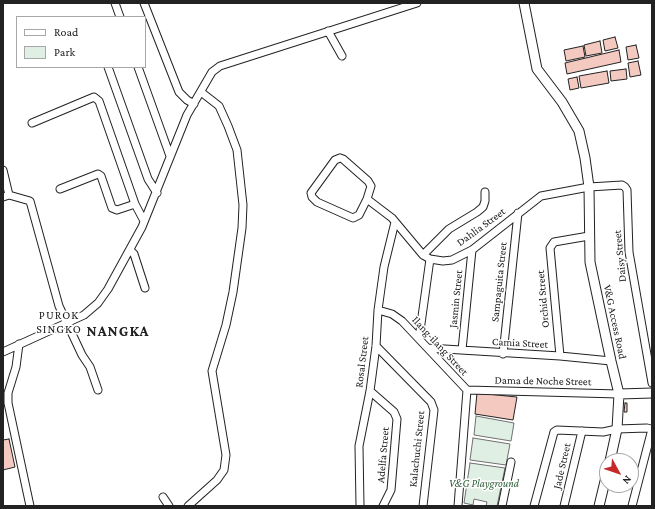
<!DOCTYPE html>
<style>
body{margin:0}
#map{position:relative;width:655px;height:509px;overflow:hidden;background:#fff;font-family:"Crimson Pro",serif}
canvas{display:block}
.frame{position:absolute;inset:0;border:4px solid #222;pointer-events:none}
.legend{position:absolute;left:16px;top:16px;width:130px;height:52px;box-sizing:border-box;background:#fff;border:1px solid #a7a7a7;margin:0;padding:5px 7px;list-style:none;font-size:12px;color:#222}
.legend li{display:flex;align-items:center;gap:8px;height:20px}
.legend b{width:20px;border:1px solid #a7a7a7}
.north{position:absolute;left:599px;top:453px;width:40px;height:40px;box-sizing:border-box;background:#fff;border:1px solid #a7a7a7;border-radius:50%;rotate:130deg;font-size:11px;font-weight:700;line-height:16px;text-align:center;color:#222}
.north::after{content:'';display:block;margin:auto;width:14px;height:18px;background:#c62828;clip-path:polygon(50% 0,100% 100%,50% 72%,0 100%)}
</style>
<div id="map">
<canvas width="655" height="509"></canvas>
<div class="frame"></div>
<ul class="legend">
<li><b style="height:5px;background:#fff"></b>Road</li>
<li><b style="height:11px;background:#e0efe3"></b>Park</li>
</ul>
<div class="north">N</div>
</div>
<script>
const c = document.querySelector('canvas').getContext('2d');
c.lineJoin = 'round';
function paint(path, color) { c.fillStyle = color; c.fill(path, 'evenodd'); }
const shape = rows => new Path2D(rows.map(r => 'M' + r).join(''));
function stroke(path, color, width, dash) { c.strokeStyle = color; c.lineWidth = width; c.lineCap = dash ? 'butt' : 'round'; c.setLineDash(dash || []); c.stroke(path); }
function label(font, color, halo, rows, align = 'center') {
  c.font = font + ' "Crimson Pro",serif'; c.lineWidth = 3; c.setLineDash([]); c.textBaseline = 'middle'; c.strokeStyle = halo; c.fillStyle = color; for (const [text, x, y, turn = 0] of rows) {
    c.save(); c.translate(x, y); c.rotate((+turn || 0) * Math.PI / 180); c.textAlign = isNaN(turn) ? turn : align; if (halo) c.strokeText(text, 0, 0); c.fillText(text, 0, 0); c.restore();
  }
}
const green = shape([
 [476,416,514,423,511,441,474,435,476,416],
 [473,438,510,444,506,465,470,460,473,438],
 [470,463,505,468,497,506,486,506,487,502,474,499,473,505,464,503,470,463]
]);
paint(green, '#e0efe3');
stroke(green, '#6f6f6f', 1);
const building = shape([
 [615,37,618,48,605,51,603,40,615,37],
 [600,41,602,53,586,56,584,45,600,41],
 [636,45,639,58,628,60,626,47,636,45],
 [583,46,585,57,566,61,564,50,583,46],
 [619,50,621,62,567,74,565,63,619,50],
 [638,61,641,75,630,77,628,63,638,61],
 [626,69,627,79,611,81,610,71,626,69],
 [607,71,609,83,581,88,579,76,607,71],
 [577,77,579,88,570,90,568,79,577,77],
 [477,393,517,397,513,420,475,414,477,393],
 [625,403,627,403,627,412,624,412,625,403],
 [9,439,15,467,3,470,3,440,9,439]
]);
paint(building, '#f3c9c0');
stroke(building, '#222', 1);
const minor = shape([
 [115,3,120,17],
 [144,3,179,92,187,100,194,104],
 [328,31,342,56],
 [108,67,148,179,157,193],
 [138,67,170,156],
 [32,123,94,97,99,101,135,204,144,221],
 [340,158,343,159,368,181,371,186,367,199,359,215,353,218,317,202,312,197,311,193,335,160,340,158],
 [3,170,9,195],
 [60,189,98,174,101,176,112,208,117,210,135,204],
 [3,197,9,195,30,201,59,306,82,355,90,367,98,390],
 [367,199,392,218,423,255,430,259,443,261,452,260,472,250,541,196,589,187,622,185,625,187,627,190,629,252,652,383],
 [130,250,134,254,145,288],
 [423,255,449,229,477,212,483,207,485,201,485,192],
 [378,310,392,314,402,321,467,390,458,506],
 [419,338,430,259],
 [19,344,16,367,8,393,8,403,30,506],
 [376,346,431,402,434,410,423,506],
 [428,348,560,356,611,361],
 [462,350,472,250],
 [3,352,84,315,98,303,108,289,142,227,187,115,212,72,220,66,417,3],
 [503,354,518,213],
 [560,356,550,248,554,242,589,236],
 [467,390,619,394],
 [370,391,394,412,397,419,391,490,383,506],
 [163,497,169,506],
 [188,506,217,480,224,470,226,455,212,371,226,325,233,292,242,228,243,205,237,150,228,126,219,106,201,92],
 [360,506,359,446,370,391,376,346,378,310,384,267,395,222],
 [502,506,511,462],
 [534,506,554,432,557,430,603,432,617,429,647,428,651,429,651,433,632,506],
 [564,506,582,431]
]);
const tertiary = shape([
 [524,3,537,69,562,102,579,131,585,158,589,187,590,262,611,361,619,394,617,429,610,461],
 [619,394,652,393],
 [599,506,607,473]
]);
stroke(minor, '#222', 9);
stroke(tertiary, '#222', 11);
stroke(minor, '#fff', 7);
stroke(tertiary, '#fff', 9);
label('11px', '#222', '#fff', [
 ["Dahlia Street",481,227,-36],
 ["Daisy Street",620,256,-96],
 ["Sampaguita Street",499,282,-84],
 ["Jasmin Street",456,299,-84],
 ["Orchid Street",543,299,-95],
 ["V&G Access Road",615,322,78],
 ["Camia Street",520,343,3],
 ["Ilang-ilang Street",440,346,47],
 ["Rosal Street",362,362,-83],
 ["Dama de Noche Street",543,381,1],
 ["Kalachuchi Street",417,449,-84],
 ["Adelfa Street",383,455,-85],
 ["Jade Street",562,466,-77]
]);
label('italic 11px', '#2f5e38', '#fff', [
 ["V&G Playground",484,484]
]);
c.letterSpacing = '1px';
label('12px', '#222', '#fff', [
 ["PUROK",59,315],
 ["SINGKO",59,329]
]);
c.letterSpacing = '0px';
c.letterSpacing = '1px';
label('bold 15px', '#222', '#fff', [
 ["NANGKA",118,331]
]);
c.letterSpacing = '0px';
</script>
